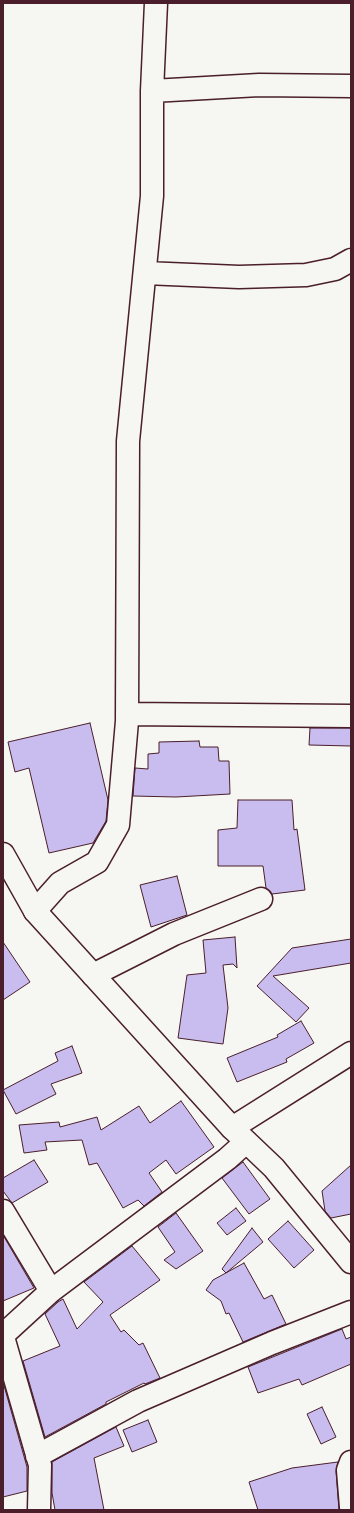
<!DOCTYPE html>
<style>
body{margin:0}
#map{position:relative;width:354px;height:1513px;overflow:hidden;background:#f6f6f2;font-family:"Shantell Sans",sans-serif}
canvas{display:block}
.frame{position:absolute;inset:0;border:4px solid #4a1f2b;pointer-events:none}
</style>
<div id="map">
<canvas width="354" height="1513"></canvas>
<div class="frame"></div>
</div>
<script>
const c = document.querySelector('canvas').getContext('2d');
c.lineJoin = 'round';
function paint(path, color) { c.fillStyle = color; c.fill(path, 'evenodd'); }
const shape = rows => new Path2D(rows.map(r => 'M' + r).join(''));
function stroke(path, color, width, dash) { c.strokeStyle = color; c.lineWidth = width; c.lineCap = dash ? 'butt' : 'round'; c.setLineDash(dash || []); c.stroke(path); }
const building = shape([
 [90,723,108,800,106,821,93,843,49,853,29,768,15,772,8,742,90,723],
 [310,728,351,728,351,746,309,745,310,728],
 [199,741,200,747,218,747,219,761,229,761,230,794,176,797,133,796,135,768,148,769,148,754,159,753,159,742,199,741],
 [238,800,292,800,294,830,297,829,305,890,272,894,266,888,263,866,218,866,218,830,237,828,238,800],
 [177,876,187,915,151,927,140,885,177,876],
 [235,937,237,968,233,964,223,965,228,1008,223,1044,178,1038,187,975,206,973,203,940,235,937],
 [351,939,351,963,273,976,309,1008,296,1022,257,986,292,948,351,939],
 [3,942,30,982,3,1000,3,942],
 [301,1021,314,1043,286,1059,287,1062,237,1082,227,1058,278,1037,277,1035,301,1021],
 [72,1046,82,1073,51,1084,56,1094,16,1114,3,1090,58,1061,55,1053,72,1046],
 [181,1101,214,1147,176,1174,166,1160,149,1173,162,1192,144,1206,138,1200,123,1208,97,1163,89,1165,82,1140,45,1142,47,1150,24,1153,19,1125,59,1122,60,1127,97,1117,101,1130,139,1106,150,1123,181,1101],
 [34,1160,48,1182,12,1203,3,1191,3,1178,34,1160],
 [243,1162,270,1199,249,1214,222,1178,243,1162],
 [351,1165,351,1214,331,1218,325,1211,322,1191,351,1165],
 [236,1208,246,1221,227,1235,217,1223,236,1208],
 [176,1213,203,1251,176,1269,164,1260,175,1252,158,1227,176,1213],
 [288,1221,314,1250,294,1268,268,1239,288,1221],
 [252,1228,263,1242,226,1273,222,1269,252,1228],
 [3,1235,34,1288,3,1301,3,1235],
 [132,1246,160,1280,110,1315,121,1332,124,1330,139,1345,143,1343,160,1378,145,1384,144,1383,106,1402,106,1404,45,1437,23,1361,60,1346,45,1314,58,1302,63,1299,77,1329,103,1302,84,1282,132,1246],
 [244,1263,264,1299,272,1295,286,1324,243,1342,229,1313,226,1314,221,1301,206,1290,213,1280,244,1263],
 [342,1329,346,1339,351,1337,351,1364,302,1385,299,1379,258,1393,248,1367,342,1329],
 [3,1382,27,1467,27,1491,3,1497,3,1382],
 [322,1407,336,1437,321,1444,307,1414,322,1407],
 [148,1420,157,1442,132,1452,123,1430,148,1420],
 [116,1427,124,1446,94,1458,104,1510,55,1510,52,1493,52,1462,116,1427],
 [338,1462,336,1471,339,1510,258,1510,249,1482,292,1468,338,1462]
]);
paint(building, '#c9bcee');
stroke(building, '#4a1f2b', 1);
const minor = shape([
 [152,91,259,85,351,86],
 [145,273,239,277,306,275,335,269,351,260],
 [127,714,351,716],
 [35,911,60,883,97,862,118,825,127,721,128,441,152,196,152,91,156,3],
 [93,975,174,934,261,899],
 [232,1128,351,1053],
 [3,1211,51,1291],
 [3,1335,51,1291,227,1159,246,1142],
 [3,1337,40,1465,39,1510],
 [37,1456,138,1401,272,1343,351,1312],
 [351,1462,348,1470,351,1507]
]);
const tertiary = shape([
 [3,854,35,911,232,1128,274,1168,351,1262]
]);
stroke(minor, '#4a1f2b', 25);
stroke(tertiary, '#4a1f2b', 25);
stroke(minor, '#f6f6f2', 22);
stroke(tertiary, '#f6f6f2', 22);
</script>
